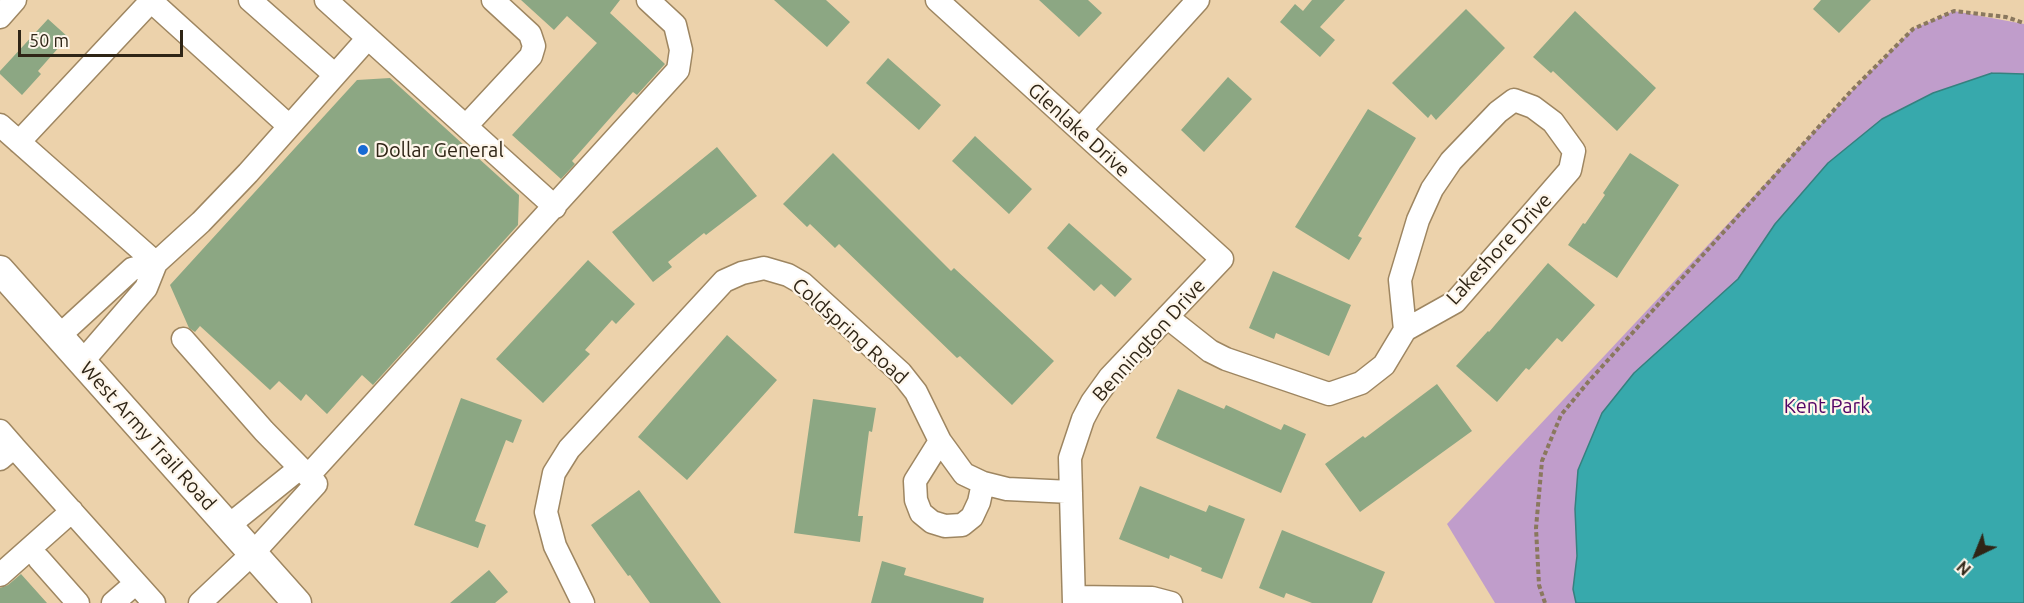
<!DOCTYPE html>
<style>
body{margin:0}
#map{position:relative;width:2024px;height:603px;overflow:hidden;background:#ecd2ab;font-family:Ubuntu,sans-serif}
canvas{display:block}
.north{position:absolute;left:1946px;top:525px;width:60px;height:60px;-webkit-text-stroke:4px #fef6ea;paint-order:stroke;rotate:223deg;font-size:16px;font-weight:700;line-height:24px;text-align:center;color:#2f2516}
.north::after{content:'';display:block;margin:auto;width:21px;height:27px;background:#2f2516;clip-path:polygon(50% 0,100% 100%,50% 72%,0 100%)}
.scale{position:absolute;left:18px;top:30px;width:165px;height:27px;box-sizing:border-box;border:3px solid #2f2516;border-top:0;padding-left:8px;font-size:18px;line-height:21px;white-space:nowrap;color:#2f2516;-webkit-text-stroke:4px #fef6ea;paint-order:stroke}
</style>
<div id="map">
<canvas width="2024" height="603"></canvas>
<div class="north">N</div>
<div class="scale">50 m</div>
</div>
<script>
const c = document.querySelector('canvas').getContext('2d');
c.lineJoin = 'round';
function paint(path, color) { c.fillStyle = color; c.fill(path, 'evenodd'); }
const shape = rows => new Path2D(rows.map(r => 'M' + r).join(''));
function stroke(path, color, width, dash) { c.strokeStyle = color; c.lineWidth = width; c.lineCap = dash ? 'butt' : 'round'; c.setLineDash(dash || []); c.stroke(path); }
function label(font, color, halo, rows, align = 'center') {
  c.font = font + ' Ubuntu,sans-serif'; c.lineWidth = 4.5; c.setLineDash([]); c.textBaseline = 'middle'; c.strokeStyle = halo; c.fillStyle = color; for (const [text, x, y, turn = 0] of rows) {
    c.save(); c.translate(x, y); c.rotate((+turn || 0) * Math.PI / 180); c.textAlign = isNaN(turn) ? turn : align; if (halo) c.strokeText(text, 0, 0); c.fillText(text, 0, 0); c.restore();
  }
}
paint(shape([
 [1954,11,2024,24,2024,603,1495,603,1447,524,1868,74,1913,29]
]), '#c09dcb');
const water = shape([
 [1992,73,2024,74,2024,603,1576,603,1573,589,1577,556,1575,509,1578,470,1602,413,1634,373,1738,279,1775,224,1828,163,1882,119,1933,93,1992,73]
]);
paint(water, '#37a9ac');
stroke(water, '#35817f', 1.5);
paint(shape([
 [521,0,620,0,610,13,665,64,637,95,633,92,572,161,575,164,561,179,512,135,597,43,567,16,554,30],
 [774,0,826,0,850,22,827,47],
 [1039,0,1088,0,1102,13,1079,37],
 [1312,0,1345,0,1320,27,1335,40,1320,57,1280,22,1295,4,1303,11],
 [1821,0,1871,0,1839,33,1813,9],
 [1466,9,1505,48,1436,120,1431,114,1428,118,1392,83],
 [1575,11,1656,88,1617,131,1553,71,1551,73,1533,57],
 [48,19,68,37,38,71,41,74,22,95,0,74,0,71],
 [888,58,941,105,919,130,866,83],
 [1228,77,1252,99,1204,152,1181,130],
 [390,78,519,195,518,225,373,385,362,375,327,414,306,394,301,401,279,381,270,390,200,326,195,332,189,328,170,285,357,80],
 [1368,109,1416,138,1358,236,1362,238,1349,260,1295,227],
 [975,136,1032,189,1009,214,952,161],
 [717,147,757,196,706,235,704,233,668,262,672,267,653,282,612,232],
 [833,153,951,271,954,268,1054,361,1012,405,960,356,957,358,839,244,835,248,810,224,807,227,783,204],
 [1630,153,1679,185,1617,278,1568,245,1583,223,1585,224,1605,195,1603,193],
 [1069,223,1132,279,1115,297,1101,284,1094,291,1047,248],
 [588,260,635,304,616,324,612,320,585,350,590,354,543,403,496,359],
 [1548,263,1595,305,1562,342,1557,338,1529,370,1526,368,1497,402,1456,366,1488,331,1489,332],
 [1273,271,1351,305,1329,356,1276,333,1274,339,1249,328],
 [727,335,777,380,687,480,638,437],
 [1437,384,1472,431,1360,512,1325,464,1363,436,1365,438],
 [1178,389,1224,409,1226,405,1281,430,1284,424,1306,434,1281,493,1156,438],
 [461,398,522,420,513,443,506,440,475,521,486,525,478,548,414,525],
 [813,399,876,408,872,432,869,431,858,516,863,516,860,542,794,533],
 [1140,486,1206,512,1209,505,1245,519,1222,579,1201,571,1202,568,1170,555,1169,559,1119,539],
 [639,490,721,603,650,603,630,575,628,576,591,525],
 [1282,530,1385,572,1372,603,1312,603,1286,593,1284,598,1259,588],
 [882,561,906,568,904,575,984,598,983,603,871,603],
 [489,570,508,592,495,603,450,603],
 [21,574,47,603,0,603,0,588,8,585]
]), '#8ca783');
const minor = shape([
 [150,0,289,126],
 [250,0,335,75],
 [326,0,555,207],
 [937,0,1222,259,1110,377,1092,402,1083,419,1070,458,1074,603],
 [0,17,15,0],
 [0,125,156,263],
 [466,126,531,56,534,46,530,34,493,0],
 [1080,130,1198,0],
 [19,142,151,1],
 [1167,317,1210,351,1226,359,1329,394,1361,383,1384,365,1405,330,1455,302,1570,170,1574,151,1553,122,1533,107,1514,100,1498,112,1451,161,1432,189,1418,220,1400,280,1405,330],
 [59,336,132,269,156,263,201,222,248,173,368,38],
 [183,339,264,431,316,484,253,553,200,603],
 [82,362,146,288,156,263],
 [0,431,14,447],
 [940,441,915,481,916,500,921,513,932,522,945,526,962,525,972,517,979,502,983,483],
 [0,459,14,447,154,603],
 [308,476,678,70,681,50,675,25,648,0],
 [228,526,300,468],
 [39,559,78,603],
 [0,575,72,511],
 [1074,597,1152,598,1171,603],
 [113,603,136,583],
 [583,603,555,546,546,512,554,473,569,449,724,281,742,273,764,268,788,275,802,283,901,373,916,392,940,441,964,474,983,483,1007,489,1071,492]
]);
const major = shape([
 [0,270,297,603]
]);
stroke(minor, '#9e8661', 25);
stroke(major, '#9e8661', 31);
stroke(shape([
 [1545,603,1539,585,1536,528,1542,461,1561,415,1589,381,1852,90,1913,29,1954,11,2006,17,2024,23]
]), '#8a785e', 4, [4.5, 3]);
stroke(minor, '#fff', 22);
stroke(major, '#fff', 28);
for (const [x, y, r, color] of [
 [363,150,6,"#186ad4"]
]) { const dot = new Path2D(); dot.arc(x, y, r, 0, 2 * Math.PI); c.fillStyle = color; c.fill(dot); stroke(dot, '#fef6ea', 2); }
label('20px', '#2f2516', '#fef6ea', [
 ["Glenlake Drive",1079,130,42],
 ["Lakeshore Drive",1499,249,-47],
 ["Coldspring Road",850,331,42],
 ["Bennington Drive",1149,340,-48],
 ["West Army Trail Road",148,436,48]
]);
label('20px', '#2f2516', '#fef6ea', [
 ["Dollar General",375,150]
], 'left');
label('20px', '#520466', '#fef6ea', [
 ["Kent Park",1827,406]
]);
</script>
